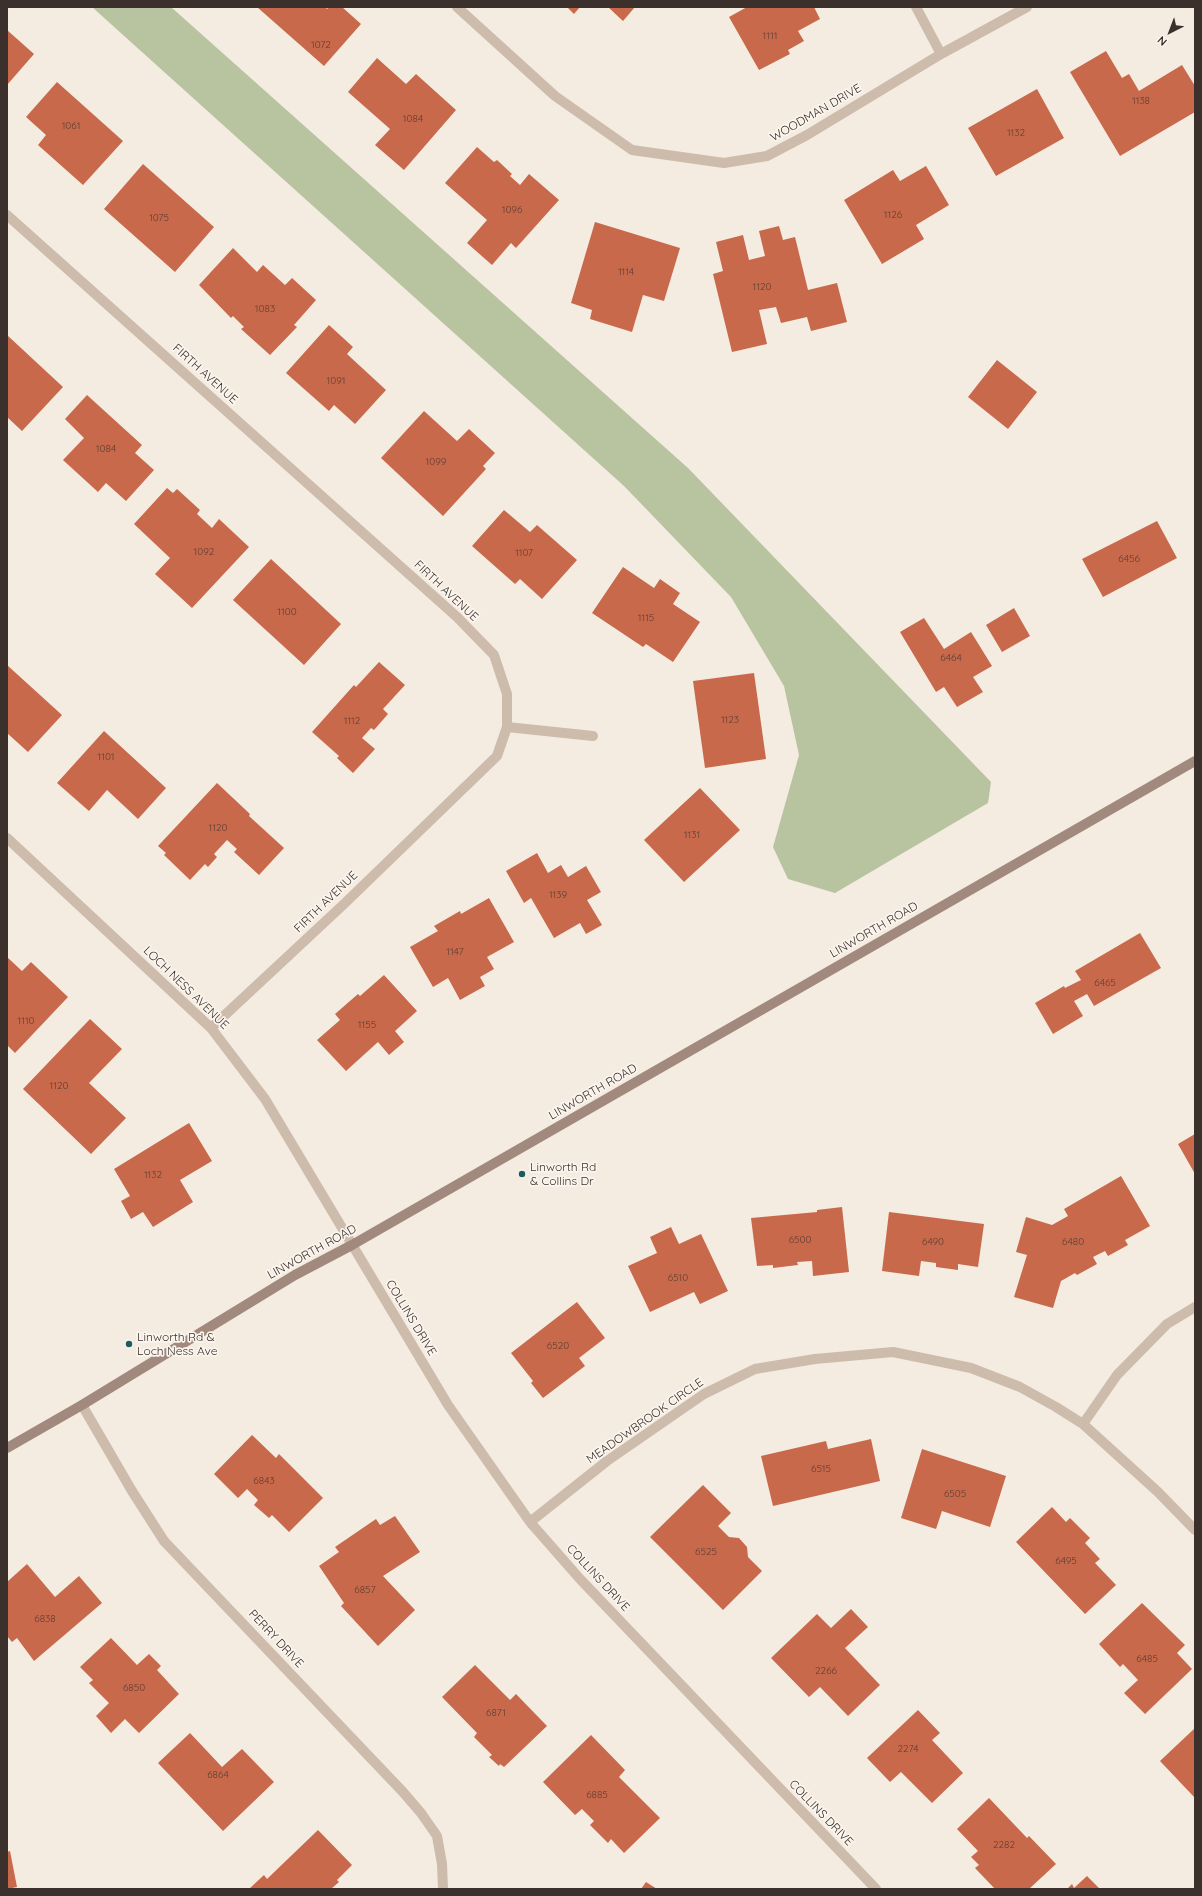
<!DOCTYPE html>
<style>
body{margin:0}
#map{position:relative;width:1202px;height:1896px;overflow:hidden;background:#f4ebe1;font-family:Quicksand,sans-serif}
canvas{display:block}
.frame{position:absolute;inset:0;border:8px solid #3b302b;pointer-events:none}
.north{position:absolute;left:1150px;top:12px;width:40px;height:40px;-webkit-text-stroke:3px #fbf5ee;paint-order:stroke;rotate:222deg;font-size:11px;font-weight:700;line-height:16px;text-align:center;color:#3b302b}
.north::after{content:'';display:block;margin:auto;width:14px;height:18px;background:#3b302b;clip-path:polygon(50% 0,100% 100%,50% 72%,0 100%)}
</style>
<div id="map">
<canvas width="1202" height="1896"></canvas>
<div class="frame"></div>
<div class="north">N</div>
</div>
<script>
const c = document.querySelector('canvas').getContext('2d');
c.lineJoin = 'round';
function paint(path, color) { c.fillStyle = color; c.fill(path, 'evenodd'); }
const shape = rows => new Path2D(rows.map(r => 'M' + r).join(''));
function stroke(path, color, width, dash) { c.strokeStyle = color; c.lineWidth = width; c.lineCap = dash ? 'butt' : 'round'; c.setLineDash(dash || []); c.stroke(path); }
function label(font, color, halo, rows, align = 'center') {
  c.font = font + ' Quicksand,sans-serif'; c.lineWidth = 3.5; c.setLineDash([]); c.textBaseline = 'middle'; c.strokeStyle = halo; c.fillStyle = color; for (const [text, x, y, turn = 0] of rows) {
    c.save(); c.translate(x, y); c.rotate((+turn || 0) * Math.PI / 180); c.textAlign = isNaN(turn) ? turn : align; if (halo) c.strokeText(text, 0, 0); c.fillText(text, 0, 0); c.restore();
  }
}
paint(shape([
 [92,7,171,7,688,468,991,782,988,803,835,893,788,879,773,847,799,755,784,686,731,597,624,486]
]), '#b8c4a0');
paint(shape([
 [257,7,325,7,327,9,329,7,342,7,361,24,324,66],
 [567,7,580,7,574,14],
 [608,7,635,7,623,21],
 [747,7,814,7,820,19,798,31,804,41,788,50,790,54,759,70,729,17],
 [7,30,34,54,7,85],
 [1106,51,1122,78,1129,74,1139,91,1182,65,1195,86,1195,112,1120,156,1070,72],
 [377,58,406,84,416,74,456,110,404,170,375,145,390,129,348,92],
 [57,82,123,141,83,185,38,145,46,135,26,117],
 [1037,89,1064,138,996,176,968,128],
 [477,147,494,162,497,160,512,174,510,176,520,185,529,174,559,200,516,248,511,243,492,265,467,243,487,220,445,183],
 [143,164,214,227,175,272,104,209],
 [926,166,949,205,916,225,924,239,882,264,844,200,893,170,900,181],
 [595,222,680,248,664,301,643,295,632,332,590,319,592,310,571,303],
 [779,226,783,240,795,237,808,290,837,283,847,322,811,331,807,317,781,323,776,307,759,310,767,344,732,352,713,274,723,271,716,242,743,235,749,260,765,256,759,231],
 [233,248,257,272,263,265,285,285,292,278,316,300,294,325,297,327,270,355,241,329,244,327,233,316,231,318,199,285],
 [329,325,353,347,347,354,386,390,355,424,334,405,329,411,286,373],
 [7,335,63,387,22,431,7,417],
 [997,360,1037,392,1008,429,968,397],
 [87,395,142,445,135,453,154,470,126,501,106,483,98,492,63,460,84,438,65,419],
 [424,411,457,441,469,429,495,453,483,466,486,469,443,516,381,458],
 [167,488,173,493,177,489,200,510,197,514,212,528,219,519,249,547,192,608,155,574,170,558,134,524],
 [504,510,530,532,537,525,577,560,542,599,520,579,515,584,472,546],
 [1157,521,1177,558,1103,597,1082,559],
 [271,559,341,624,304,665,233,600],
 [623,567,654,588,660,579,680,593,673,604,700,622,673,662,646,644,643,647,592,613],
 [1014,608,1030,636,1002,652,986,625],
 [924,618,944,649,971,632,992,666,973,677,983,692,957,707,944,687,936,692,900,632],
 [379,662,405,685,383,709,388,714,374,730,371,728,362,738,375,749,353,773,337,758,339,756,312,732,354,685,356,687],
 [7,665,62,715,28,752,7,733],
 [754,673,766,759,705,768,693,681],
 [104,731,166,788,138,819,107,790,89,811,57,783],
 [217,783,250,814,249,816,284,848,259,875,234,852,237,849,227,840,214,854,217,857,208,867,205,864,190,880,164,855,166,853,158,846],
 [700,788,740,830,684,882,644,840],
 [537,853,548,873,561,865,568,877,586,866,601,892,587,900,602,925,586,934,580,923,554,938,531,898,524,903,506,871],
 [489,898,514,942,487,957,494,969,480,977,485,986,460,1000,448,978,433,987,410,947,438,931,434,926,460,911,461,914],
 [1140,933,1161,968,1094,1006,1087,994,1074,1001,1083,1016,1053,1034,1035,1003,1064,986,1065,988,1081,980,1075,971],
 [7,957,22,971,31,962,68,997,15,1053,7,1045],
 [384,975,417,1011,395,1031,404,1042,389,1055,378,1042,346,1071,317,1040,340,1020,335,1014,358,994,360,996],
 [90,1019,122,1049,89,1083,126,1118,91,1154,23,1089],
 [189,1123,212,1161,180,1180,193,1202,153,1227,143,1212,131,1219,121,1201,130,1196,114,1169],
 [1195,1134,1195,1174,1178,1144],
 [1121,1176,1150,1226,1125,1240,1128,1245,1108,1256,1105,1251,1093,1257,1097,1264,1077,1275,1075,1273,1061,1281,1053,1308,1014,1297,1027,1255,1016,1252,1026,1217,1052,1225,1068,1216,1064,1209],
 [842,1207,849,1272,813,1276,812,1261,797,1262,798,1265,773,1268,773,1265,757,1266,751,1218,817,1212,817,1210],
 [889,1212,984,1224,978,1267,958,1264,958,1270,936,1267,936,1263,921,1261,919,1276,882,1271],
 [671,1227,679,1244,701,1234,728,1291,700,1304,694,1292,650,1312,628,1266,657,1253,650,1237],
 [577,1302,605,1338,579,1358,585,1366,543,1398,531,1383,533,1381,511,1353],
 [252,1435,276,1458,279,1454,323,1498,289,1532,272,1515,269,1518,254,1505,258,1500,247,1489,238,1498,214,1474],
 [871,1439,880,1481,773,1506,761,1456,826,1441,828,1449],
 [922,1449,1006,1476,990,1527,942,1511,936,1529,901,1518],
 [703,1485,731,1513,718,1526,729,1537,739,1538,747,1547,748,1557,762,1571,723,1610,650,1537],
 [1052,1507,1066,1522,1070,1518,1090,1538,1085,1543,1100,1559,1095,1563,1116,1585,1085,1614,1016,1542],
 [395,1516,420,1552,383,1576,415,1610,378,1646,341,1606,344,1603,319,1566,339,1552,335,1547,376,1519,380,1525],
 [27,1564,55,1597,79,1576,102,1603,34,1661,17,1638,12,1642,7,1636,7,1582],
 [1142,1603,1185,1645,1177,1653,1192,1669,1145,1714,1124,1693,1138,1680,1123,1664,1120,1667,1099,1644],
 [851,1609,868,1627,845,1648,880,1685,848,1716,820,1687,809,1697,771,1658,817,1614,831,1628],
 [111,1638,137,1665,149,1654,161,1666,157,1670,179,1694,139,1733,125,1719,111,1733,96,1716,109,1703,89,1683,93,1680,80,1667],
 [475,1665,510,1700,516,1694,547,1726,504,1767,500,1764,499,1766,489,1757,492,1755,474,1737,477,1733,442,1697],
 [918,1710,940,1733,932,1740,963,1773,932,1803,901,1772,890,1782,867,1758],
 [1195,1728,1195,1798,1160,1761],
 [190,1733,222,1767,242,1749,274,1782,223,1831,158,1763],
 [591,1735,625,1770,619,1777,660,1818,624,1853,611,1839,608,1843,590,1825,594,1821,582,1809,575,1815,543,1782],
 [989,1798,1027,1838,1029,1836,1056,1864,1029,1889,995,1889,975,1868,979,1865,971,1857,978,1851,957,1829],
 [318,1830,352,1865,337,1880,339,1882,331,1889,249,1889,264,1875,267,1879],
 [10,1851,17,1887,7,1889,7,1852],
 [1087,1876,1100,1889,1067,1889,1072,1884,1074,1888],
 [646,1882,657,1889,641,1889]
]), '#c8694b');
stroke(shape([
 [507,727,593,736]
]), '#cdbbac', 10);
stroke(shape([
 [457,7,555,96,632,150,724,163,767,156,807,135,941,54,1027,7],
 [916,7,941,54],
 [7,215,457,617,494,655,507,694,507,727,497,756,344,904,211,1028],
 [7,838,211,1028,265,1099,448,1405,530,1522,580,1579,876,1889],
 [82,1405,132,1491,164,1541,403,1792,421,1813,437,1836,442,1864,443,1889],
 [1083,1424,1117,1375,1167,1324,1195,1307],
 [530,1522,607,1461,704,1394,755,1369,815,1359,893,1352,971,1368,1020,1387,1056,1407,1083,1424,1158,1492,1195,1530]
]), '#cdbbac', 10);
stroke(shape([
 [7,1448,82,1405,295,1275,352,1245,1195,761]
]), '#a18a7d', 10);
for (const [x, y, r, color] of [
 [522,1174,4,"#1f5a5e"],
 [129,1344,4,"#1f5a5e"]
]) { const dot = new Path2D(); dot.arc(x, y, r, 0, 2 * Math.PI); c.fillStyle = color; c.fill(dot); stroke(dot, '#fbf5ee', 1.5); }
label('10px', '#5e3e33', null, [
 ["1111",770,36],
 ["1072",321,45],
 ["1138",1141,101],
 ["1084",413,119],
 ["1061",71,126],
 ["1132",1016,133],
 ["1096",512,210],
 ["1126",893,215],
 ["1075",159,218],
 ["1114",626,272],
 ["1120",762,287],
 ["1083",265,309],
 ["1091",336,381],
 ["1084",106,449],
 ["1099",436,462],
 ["1092",204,552],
 ["1107",524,553],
 ["6456",1129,559],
 ["1100",287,612],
 ["1115",646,618],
 ["6464",951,658],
 ["1123",730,720],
 ["1112",352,721],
 ["1101",106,757],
 ["1120",218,828],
 ["1131",692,835],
 ["1139",558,895],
 ["1147",455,952],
 ["6465",1105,983],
 ["1110",26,1021],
 ["1155",367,1025],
 ["1120",59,1086],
 ["1132",153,1175],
 ["6500",800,1240],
 ["6490",933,1242],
 ["6480",1073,1242],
 ["6510",678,1278],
 ["6520",558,1346],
 ["6515",821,1469],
 ["6843",264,1481],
 ["6505",955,1494],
 ["6525",706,1552],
 ["6495",1066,1561],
 ["6857",365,1590],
 ["6838",45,1619],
 ["6485",1147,1659],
 ["2266",826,1671],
 ["6850",134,1688],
 ["6871",496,1713],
 ["2274",908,1749],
 ["6864",218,1775],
 ["6885",597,1795],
 ["2282",1004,1845]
]);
label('12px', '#3b302b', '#fbf5ee', [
 ["WOODMAN DRIVE",816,113,-30],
 ["FIRTH AVENUE",205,374,42],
 ["FIRTH AVENUE",446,591,43],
 ["FIRTH AVENUE",326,902,-44],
 ["LINWORTH ROAD",874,930,-30],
 ["LOCH NESS AVENUE",186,988,44],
 ["LINWORTH ROAD",593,1092,-30],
 ["LINWORTH ROAD",312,1252,-29],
 ["COLLINS DRIVE",411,1318,59],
 ["MEADOWBROOK CIRCLE",645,1421,-35],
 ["COLLINS DRIVE",598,1578,47],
 ["PERRY DRIVE",276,1639,47],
 ["COLLINS DRIVE",821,1813,46]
]);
label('12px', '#3b302b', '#fbf5ee', [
 ["Linworth Rd",530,1167],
 ["& Collins Dr",530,1181],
 ["Linworth Rd &",137,1337],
 ["Loch Ness Ave",137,1351]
], 'left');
</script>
